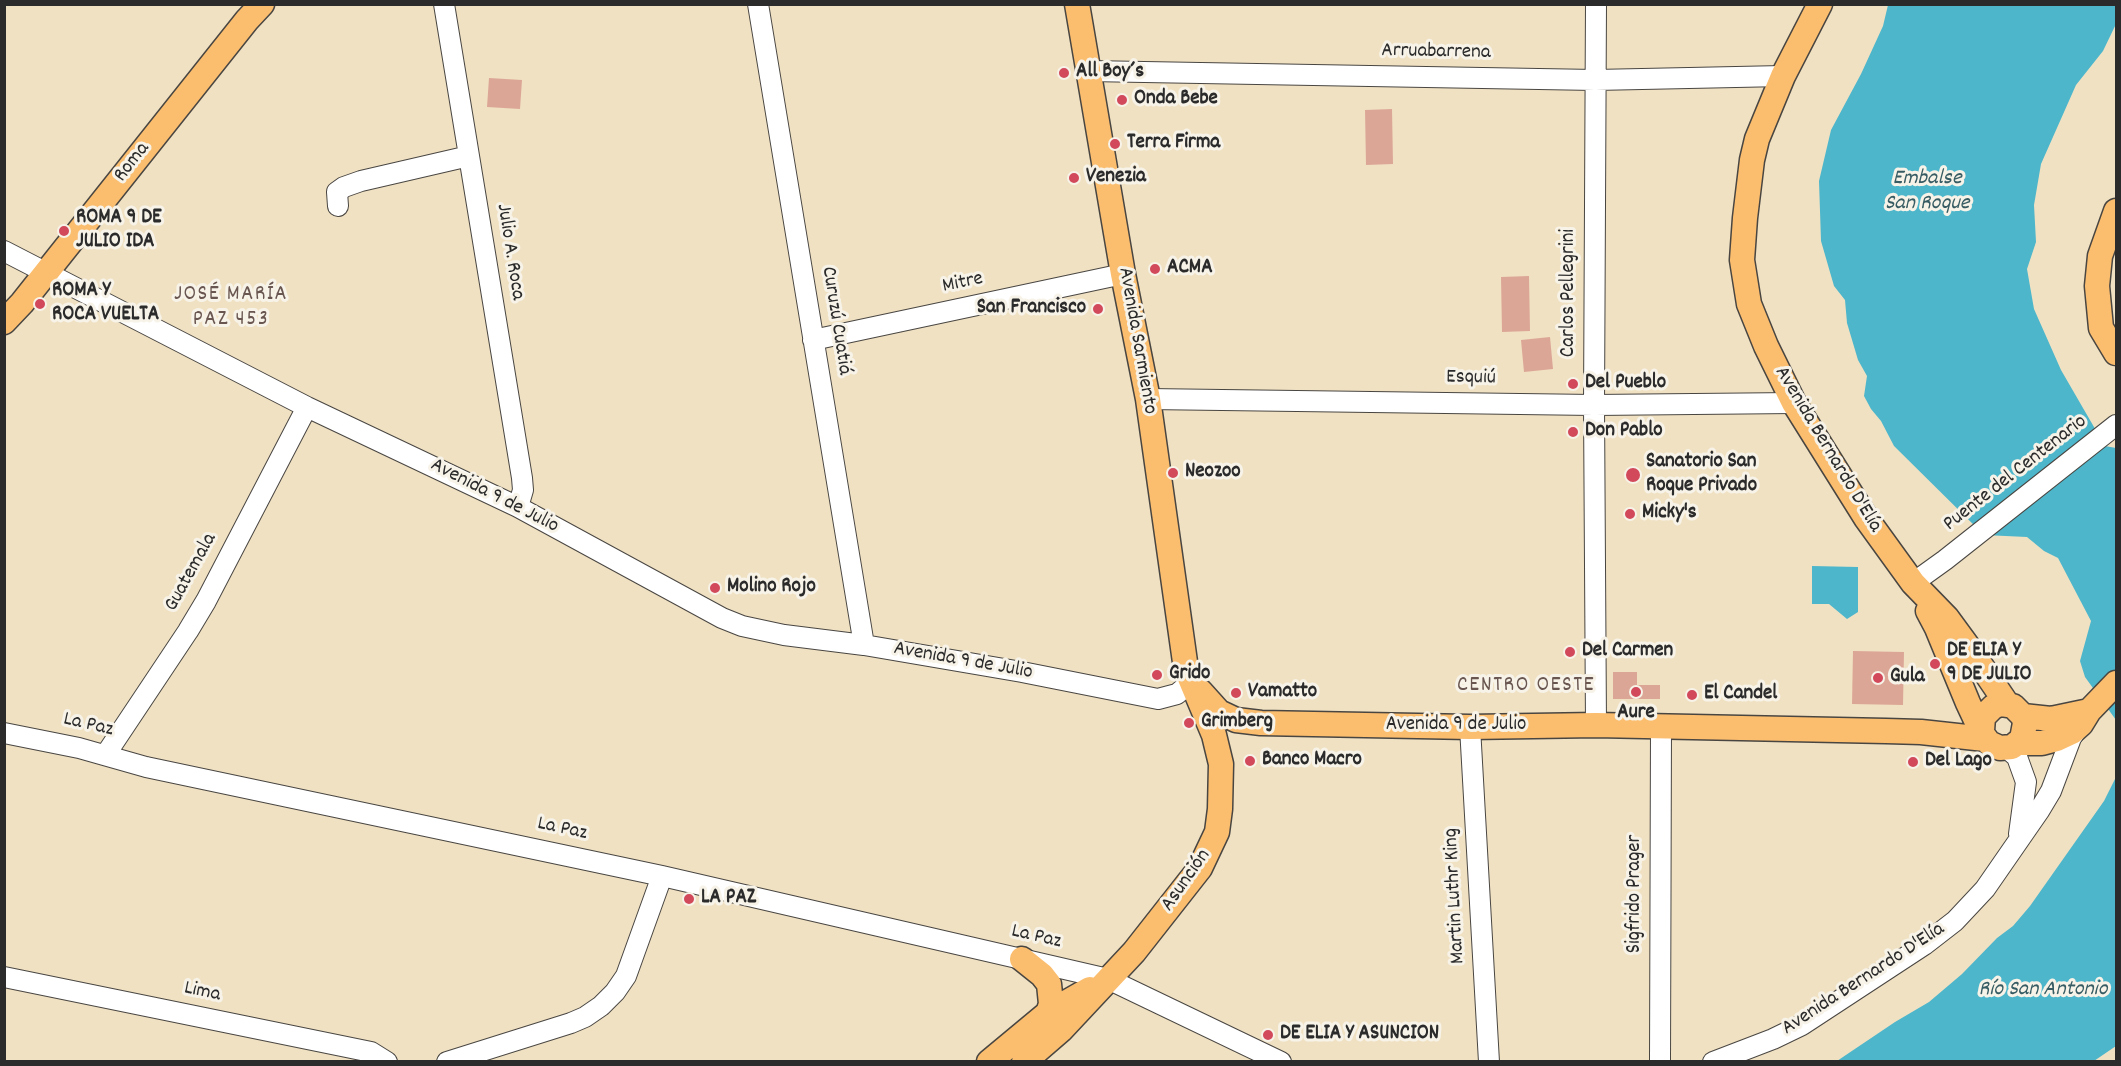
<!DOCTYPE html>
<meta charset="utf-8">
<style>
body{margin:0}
#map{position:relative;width:2121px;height:1066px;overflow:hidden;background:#f0e1c3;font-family:Dekko,sans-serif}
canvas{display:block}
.frame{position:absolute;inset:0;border:6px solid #2b2b2b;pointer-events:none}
</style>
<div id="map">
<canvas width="2121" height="1066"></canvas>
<div class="frame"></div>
</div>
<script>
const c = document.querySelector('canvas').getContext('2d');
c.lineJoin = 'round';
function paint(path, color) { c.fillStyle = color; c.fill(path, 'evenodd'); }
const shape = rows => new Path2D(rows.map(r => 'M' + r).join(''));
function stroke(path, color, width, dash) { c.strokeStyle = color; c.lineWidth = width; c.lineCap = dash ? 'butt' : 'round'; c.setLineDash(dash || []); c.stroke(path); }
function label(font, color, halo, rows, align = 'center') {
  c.font = font + ' Dekko,sans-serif'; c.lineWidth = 6; c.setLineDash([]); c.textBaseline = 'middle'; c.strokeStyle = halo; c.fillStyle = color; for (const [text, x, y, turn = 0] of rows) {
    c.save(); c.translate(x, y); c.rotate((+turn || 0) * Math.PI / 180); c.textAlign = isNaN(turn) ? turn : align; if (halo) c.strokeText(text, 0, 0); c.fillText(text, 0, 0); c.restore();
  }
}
paint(shape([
 [1888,5,2116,5,2116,24,2103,51,2076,85,2041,164,2034,205,2036,242,2027,269,2034,309,2061,370,2105,446,2116,448,2116,720,2085,677,2080,661,2091,621,2058,558,2044,551,2027,537,1984,535,1894,446,1881,421,1871,409,1864,396,1867,376,1858,360,1847,323,1845,300,1834,286,1821,241,1819,181,1831,130,1861,74,1883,26],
 [1812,566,1858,567,1858,612,1847,619,1829,604,1812,604],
 [2116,777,2116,1046,2094,1061,1837,1061,1895,1022,1929,1002,1962,974,1997,938,2013,926,2030,906,2104,801]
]), '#4db6cb');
paint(shape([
 [489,78,522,80,520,109,487,107],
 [1392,109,1393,164,1366,165,1365,110],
 [1529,276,1530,331,1502,332,1501,277],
 [1550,337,1553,369,1524,372,1521,340],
 [1853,651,1904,652,1903,705,1852,704],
 [1613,672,1637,672,1637,685,1660,685,1660,699,1613,699]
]), '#dca696');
const minor = shape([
 [444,4,522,478,523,490,518,507],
 [758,4,864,645],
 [1596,4,1594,405,1596,725],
 [1088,71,1595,80,1783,76],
 [338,206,337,192,344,187,361,181,469,156],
 [4,251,307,407,518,507,722,618,742,626,784,635,864,645,1022,672,1158,699,1177,694,1184,688,1190,678],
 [813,340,1123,274],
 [1148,399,1594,405,1794,403],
 [1913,583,1945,560,2116,425],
 [1470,727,1489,1062],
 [4,733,79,748,146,767,662,876,1108,979,1281,1062],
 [2007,748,2017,757,2026,782,2019,834],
 [106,754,188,631,206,601,307,407],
 [4,977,371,1052,387,1062],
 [447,1062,571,1023,585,1017,601,1006,615,992,626,976,662,876],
 [1660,1062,1661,726],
 [1713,1062,1773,1039,1802,1025,1924,945,1955,921,1985,889,2039,811,2051,791,2071,738,2079,726]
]);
const major = shape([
 [1820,4,1783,76,1757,139,1752,160,1745,218,1742,260,1749,304,1766,346,1794,403,1866,518,1913,583,1947,618,1969,648,2007,704],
 [2116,211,2100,256,2097,286,2101,328,2116,353],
 [4,322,22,303,247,20,262,4],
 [1928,611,1937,628,1968,703,1983,735,1989,743,2000,748,2012,747,2022,739,2025,723,2023,716,2013,706,2000,704,1993,707,1983,717,1982,731],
 [1201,692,1219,712,1236,720,1261,723,1470,727,1596,725,1886,731,1921,732,1985,739],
 [2023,716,2051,719,2089,711],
 [2018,743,2042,743,2057,739,2072,732,2081,724,2089,711,2116,683],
 [1022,959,1042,975,1049,984,1051,1004,1048,1013],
 [989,1062,1048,1013,1090,989],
 [1024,1062,1061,1030,1134,952,1200,868,1217,832,1220,809,1221,764,1214,735,1190,678,1185,662,1148,399,1123,274,1077,4]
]);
stroke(minor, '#494642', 22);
stroke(major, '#494642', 27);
stroke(minor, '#fff', 20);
stroke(major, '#fbbd6e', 24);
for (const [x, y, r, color] of [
 [1064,73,6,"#d1495b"],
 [1122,100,6,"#d1495b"],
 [1115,144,6,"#d1495b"],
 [1074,178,6,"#d1495b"],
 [64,231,6,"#d1495b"],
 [1155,269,6,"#d1495b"],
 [40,304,6,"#d1495b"],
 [1098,309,6,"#d1495b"],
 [1573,384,6,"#d1495b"],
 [1573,432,6,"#d1495b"],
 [1173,473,6,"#d1495b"],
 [1633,475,8,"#d1495b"],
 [1630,514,6,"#d1495b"],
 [715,588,6,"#d1495b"],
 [1570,652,6,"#d1495b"],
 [1935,664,6,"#d1495b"],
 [1157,675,6,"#d1495b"],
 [1878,678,6,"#d1495b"],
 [1636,692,6,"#d1495b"],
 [1236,693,6,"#d1495b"],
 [1692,695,6,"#d1495b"],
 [1189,723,6,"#d1495b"],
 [1250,761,6,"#d1495b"],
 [1913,762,6,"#d1495b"],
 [689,899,6,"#d1495b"],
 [1268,1035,6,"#d1495b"]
]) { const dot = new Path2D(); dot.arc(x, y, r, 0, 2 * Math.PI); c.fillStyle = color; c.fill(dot); stroke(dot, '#f7f3e8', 2); }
label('21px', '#2b2b2b', '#f7f3e8', [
 ["Arruabarrena",1436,53,1],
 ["Roma",133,163,-52],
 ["Julio A. Roca",509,252,81],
 ["Mitre",963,284,-12],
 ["Carlos Pellegrini",1570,293,-90],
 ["Curuzú Cuatiá",835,321,81],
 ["Avenida Sarmiento",1136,341,80],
 ["Esquiú",1471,379,1],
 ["Avenida Bernardo D'Elía",1827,450,59],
 ["Puente del Centenario",2016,474,-38],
 ["Avenida 9 de Julio",494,497,27],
 ["Guatemala",192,573,-61],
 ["Avenida 9 de Julio",963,662,10],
 ["La Paz",88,726,13],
 ["Avenida 9 de Julio",1456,726],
 ["La Paz",562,830,12],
 ["Asunción",1187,881,-55],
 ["Sigfrido Prager",1636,894,-90],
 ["Martin Luthr King",1456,896,-93],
 ["La Paz",1036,938,13],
 ["Avenida Bernardo D'Elía",1864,980,-33],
 ["Lima",202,993,12]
]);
label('bold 21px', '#2b2b2b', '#f7f3e8', [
 ["All Boy´s",1076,73],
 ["Onda Bebe",1134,100],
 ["Terra Firma",1127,144],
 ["Venezia",1086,178],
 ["ROMA 9 DE",76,219],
 ["JULIO IDA",76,243],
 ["ACMA",1167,269],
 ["ROMA Y",52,292],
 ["ROCA VUELTA",52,316],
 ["San Francisco",1086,309,"right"],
 ["Del Pueblo",1585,384],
 ["Don Pablo",1585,432],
 ["Sanatorio San",1646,463],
 ["Roque Privado",1646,487],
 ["Neozoo",1185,473],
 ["Micky's",1642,514],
 ["Molino Rojo",727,588],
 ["Del Carmen",1582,652],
 ["DE ELIA Y",1947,652],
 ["9 DE JULIO",1947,676],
 ["Grido",1169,675],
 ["Gula",1890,678],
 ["Vamatto",1248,693],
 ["El Candel",1704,695],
 ["Aure",1636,714,"center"],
 ["Grimberg",1201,723],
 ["Banco Macro",1262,761],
 ["Del Lago",1925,762],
 ["LA PAZ",701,899],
 ["DE ELIA Y ASUNCION",1280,1035]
], 'left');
label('italic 22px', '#375c63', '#f7f3e8', [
 ["Embalse",1927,180],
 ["San Roque",1927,205],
 ["Río San Antonio",2043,991]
]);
c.letterSpacing = '1.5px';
label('22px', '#695650', '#f7f3e8', [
 ["JOSÉ MARÍA",231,296],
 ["PAZ 453",231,321],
 ["CENTRO OESTE",1526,687]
]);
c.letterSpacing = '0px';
</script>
